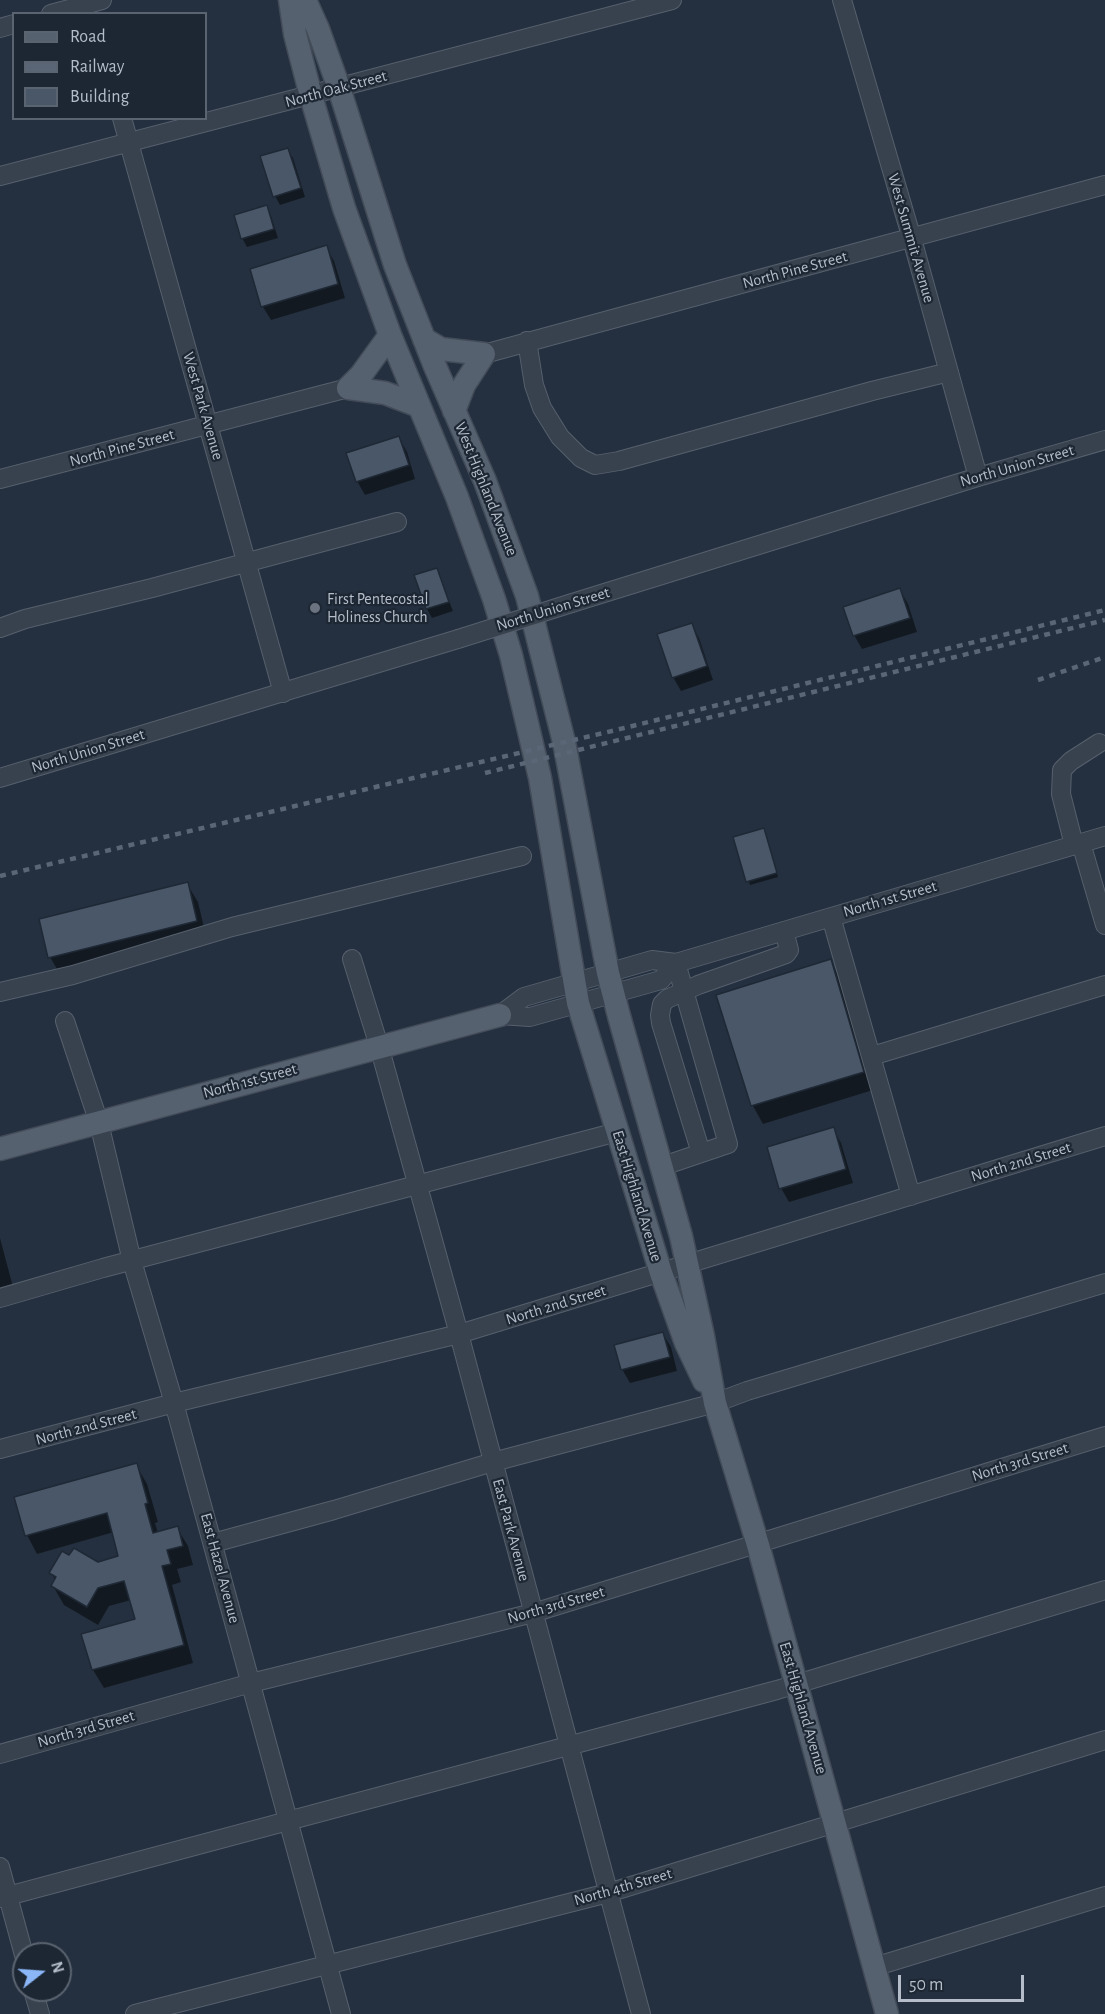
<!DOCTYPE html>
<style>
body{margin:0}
#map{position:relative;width:1105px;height:2014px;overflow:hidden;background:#24303f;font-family:"Alegreya Sans",sans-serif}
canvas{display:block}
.legend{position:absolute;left:12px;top:12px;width:195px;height:108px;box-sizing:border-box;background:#1d2734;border:2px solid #5a6370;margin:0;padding:8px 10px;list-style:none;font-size:18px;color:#b5bdca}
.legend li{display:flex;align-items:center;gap:12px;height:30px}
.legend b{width:30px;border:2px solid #5a6370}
.north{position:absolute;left:12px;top:1942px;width:60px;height:60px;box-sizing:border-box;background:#1d2734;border:2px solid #5a6370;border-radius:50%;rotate:73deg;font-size:16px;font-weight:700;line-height:24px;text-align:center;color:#b5bdca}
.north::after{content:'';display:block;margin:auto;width:21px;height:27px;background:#8bb7f9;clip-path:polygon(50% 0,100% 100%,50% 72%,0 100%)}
.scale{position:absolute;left:898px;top:1975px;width:126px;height:27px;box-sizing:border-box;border:3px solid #b5bdca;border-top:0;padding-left:8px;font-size:18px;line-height:21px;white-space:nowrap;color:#b5bdca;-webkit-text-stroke:4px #1d2734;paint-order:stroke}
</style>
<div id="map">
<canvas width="1105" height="2014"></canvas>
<ul class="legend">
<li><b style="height:8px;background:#56616f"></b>Road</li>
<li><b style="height:8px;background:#5a6676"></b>Railway</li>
<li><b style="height:16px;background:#4a5768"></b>Building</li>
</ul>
<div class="north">N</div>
<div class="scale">50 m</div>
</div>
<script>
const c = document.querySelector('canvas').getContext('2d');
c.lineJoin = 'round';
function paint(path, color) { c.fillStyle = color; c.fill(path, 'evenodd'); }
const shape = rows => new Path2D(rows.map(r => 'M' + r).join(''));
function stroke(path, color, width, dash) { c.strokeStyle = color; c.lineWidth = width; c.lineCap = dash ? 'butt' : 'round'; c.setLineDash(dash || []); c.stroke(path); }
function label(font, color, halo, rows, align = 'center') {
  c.font = font + ' "Alegreya Sans",sans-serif'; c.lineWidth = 4.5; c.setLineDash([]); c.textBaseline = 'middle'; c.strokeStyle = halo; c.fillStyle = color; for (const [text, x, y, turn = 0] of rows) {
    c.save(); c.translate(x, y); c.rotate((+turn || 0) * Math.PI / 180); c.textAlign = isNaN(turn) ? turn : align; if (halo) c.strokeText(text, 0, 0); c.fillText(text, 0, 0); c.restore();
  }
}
paint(shape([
 [287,150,293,158,305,197,280,205,275,196],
 [266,207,271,216,278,238,247,247,242,238],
 [326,247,334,261,345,298,271,320,263,307,252,270],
 [399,438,407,452,415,479,365,495,357,481],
 [436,569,453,611,432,618,427,609,416,576],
 [900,590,908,604,917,632,862,649,854,635],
 [691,624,699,638,713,680,681,691,673,677],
 [766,834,778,877,750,885,735,838],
 [187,884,198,902,207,940,61,976,50,957],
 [830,961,841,980,873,1090,763,1124,753,1106,718,996],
 [833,1129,841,1143,853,1183,789,1202,781,1188],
 [0,1238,13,1287,0,1291],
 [663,1334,671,1347,677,1371,630,1383,622,1369],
 [136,1465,147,1484,158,1522,155,1523,158,1533,177,1528,188,1546,193,1565,177,1569,181,1582,172,1585,193,1663,104,1688,93,1670,137,1620,131,1600,109,1606,98,1625,64,1605,53,1586,56,1581,51,1573,70,1557,97,1563,120,1557,114,1532,37,1554,27,1535]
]), '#0007');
const building = shape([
 [288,148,301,188,273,197,260,156,288,148],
 [267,205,274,229,241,239,234,215,267,205],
 [327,245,338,284,261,307,250,269,327,245],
 [399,436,409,465,356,482,346,453,399,436],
 [437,568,449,602,426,609,414,575,437,568],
 [900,588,910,618,853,636,843,607,900,588],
 [692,623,707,666,672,678,657,634,692,623],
 [764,828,777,873,746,882,733,837,764,828],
 [188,882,197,921,48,958,39,919,188,882],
 [831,959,864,1072,751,1106,716,995,831,959],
 [834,1127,846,1169,779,1189,767,1147,834,1127],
 [663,1332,670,1357,621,1370,614,1345,663,1332],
 [137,1463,148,1503,145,1504,153,1533,178,1526,183,1546,167,1550,171,1564,162,1566,184,1645,92,1670,81,1634,135,1619,124,1581,98,1588,87,1607,51,1586,56,1577,49,1573,62,1551,69,1555,74,1548,98,1562,118,1556,107,1513,25,1536,14,1497,137,1463]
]);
paint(building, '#4a5768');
stroke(building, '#1f2936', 1.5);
const minor = shape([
 [842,0,912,239,978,477],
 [51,14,102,0],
 [0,28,14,24],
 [122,118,283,693],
 [0,176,672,0],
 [527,341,534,385,542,408,560,437,581,458,595,465,619,461,872,391,949,372],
 [484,354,1105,185],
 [0,479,348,388],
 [572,603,978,477,1105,440],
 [0,628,25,619,152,588,397,522],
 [0,778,458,639],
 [1081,843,1105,925],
 [1074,845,1061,794,1062,770,1071,761,1099,743],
 [831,917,911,1196],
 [352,959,379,1046,459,1334,641,2014],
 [0,992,73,975,232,927,522,856],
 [500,1015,524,997,652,960,676,963,1105,836],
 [500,1015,530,1017,661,980,676,963],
 [65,1021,99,1123,132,1261,174,1403,341,2014],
 [872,1056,1105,985],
 [701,1153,661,1023,660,1015,662,1004,667,999,698,985,786,954,789,950,784,931],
 [663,1166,728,1144,676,963],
 [0,1298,103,1268,617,1132],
 [0,1449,174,1403,459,1334,1105,1136],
 [213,1543,334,1510,493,1462,715,1403,747,1391,1105,1283],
 [0,1754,251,1683,533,1613,1105,1436],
 [0,1867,24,1955],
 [0,1898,777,1690,1105,1590],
 [874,1967,1105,1896],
 [33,1990,40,2014],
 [135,2014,608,1893,1105,1740]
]);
const major = shape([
 [290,0,295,34,311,96,344,208,390,335,457,497,494,599,511,655,540,778,578,1003,661,1273,686,1343,704,1381],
 [305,0,318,29,339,88,395,265,434,364,485,481,527,596,564,742,608,973,619,1016,681,1236,703,1336,715,1403,758,1545,887,2014],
 [424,339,441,349,484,354,464,385,454,411],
 [348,388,385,393,419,406],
 [348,388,361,375,390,335],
 [0,1149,500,1015]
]);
stroke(minor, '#56606d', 20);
stroke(major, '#424b58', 25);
stroke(minor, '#38424f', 18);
stroke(major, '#56616f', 22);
stroke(shape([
 [1038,680,1105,657],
 [485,773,1105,620],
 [0,876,616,730,1105,610]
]), '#5a6676', 4.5, [6, 6]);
const minorBridge = shape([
 [458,639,572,603]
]);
stroke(minorBridge, '#56606d', 20, []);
stroke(minorBridge, '#38424f', 18);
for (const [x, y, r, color] of [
 [315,608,6,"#6b7280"]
]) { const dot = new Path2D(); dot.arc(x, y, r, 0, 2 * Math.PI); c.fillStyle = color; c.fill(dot); stroke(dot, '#1d2734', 2); }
label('16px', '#b5bdca', '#1d2734', [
 ["North Oak Street",336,89,-15],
 ["West Summit Avenue",911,238,74],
 ["North Pine Street",795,270,-15],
 ["West Park Avenue",203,406,74],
 ["North Pine Street",122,448,-15],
 ["North Union Street",1017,466,-16],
 ["West Highland Avenue",486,489,68],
 ["North Union Street",553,609,-17],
 ["North Union Street",88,751,-17],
 ["North 1st Street",890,899,-16],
 ["North 1st Street",250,1081,-15],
 ["North 2nd Street",1021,1162,-17],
 ["East Highland Avenue",637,1196,73],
 ["North 2nd Street",556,1305,-17],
 ["North 2nd Street",86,1427,-15],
 ["North 3rd Street",1020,1462,-17],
 ["East Park Avenue",511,1530,75],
 ["East Hazel Avenue",220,1568,75],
 ["North 3rd Street",556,1605,-16],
 ["East Highland Avenue",803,1708,74],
 ["North 3rd Street",86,1729,-16],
 ["North 4th Street",623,1887,-16]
]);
label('16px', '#b5bdca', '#1d2734', [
 ["First Pentecostal",327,599],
 ["Holiness Church",327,617]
], 'left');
</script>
